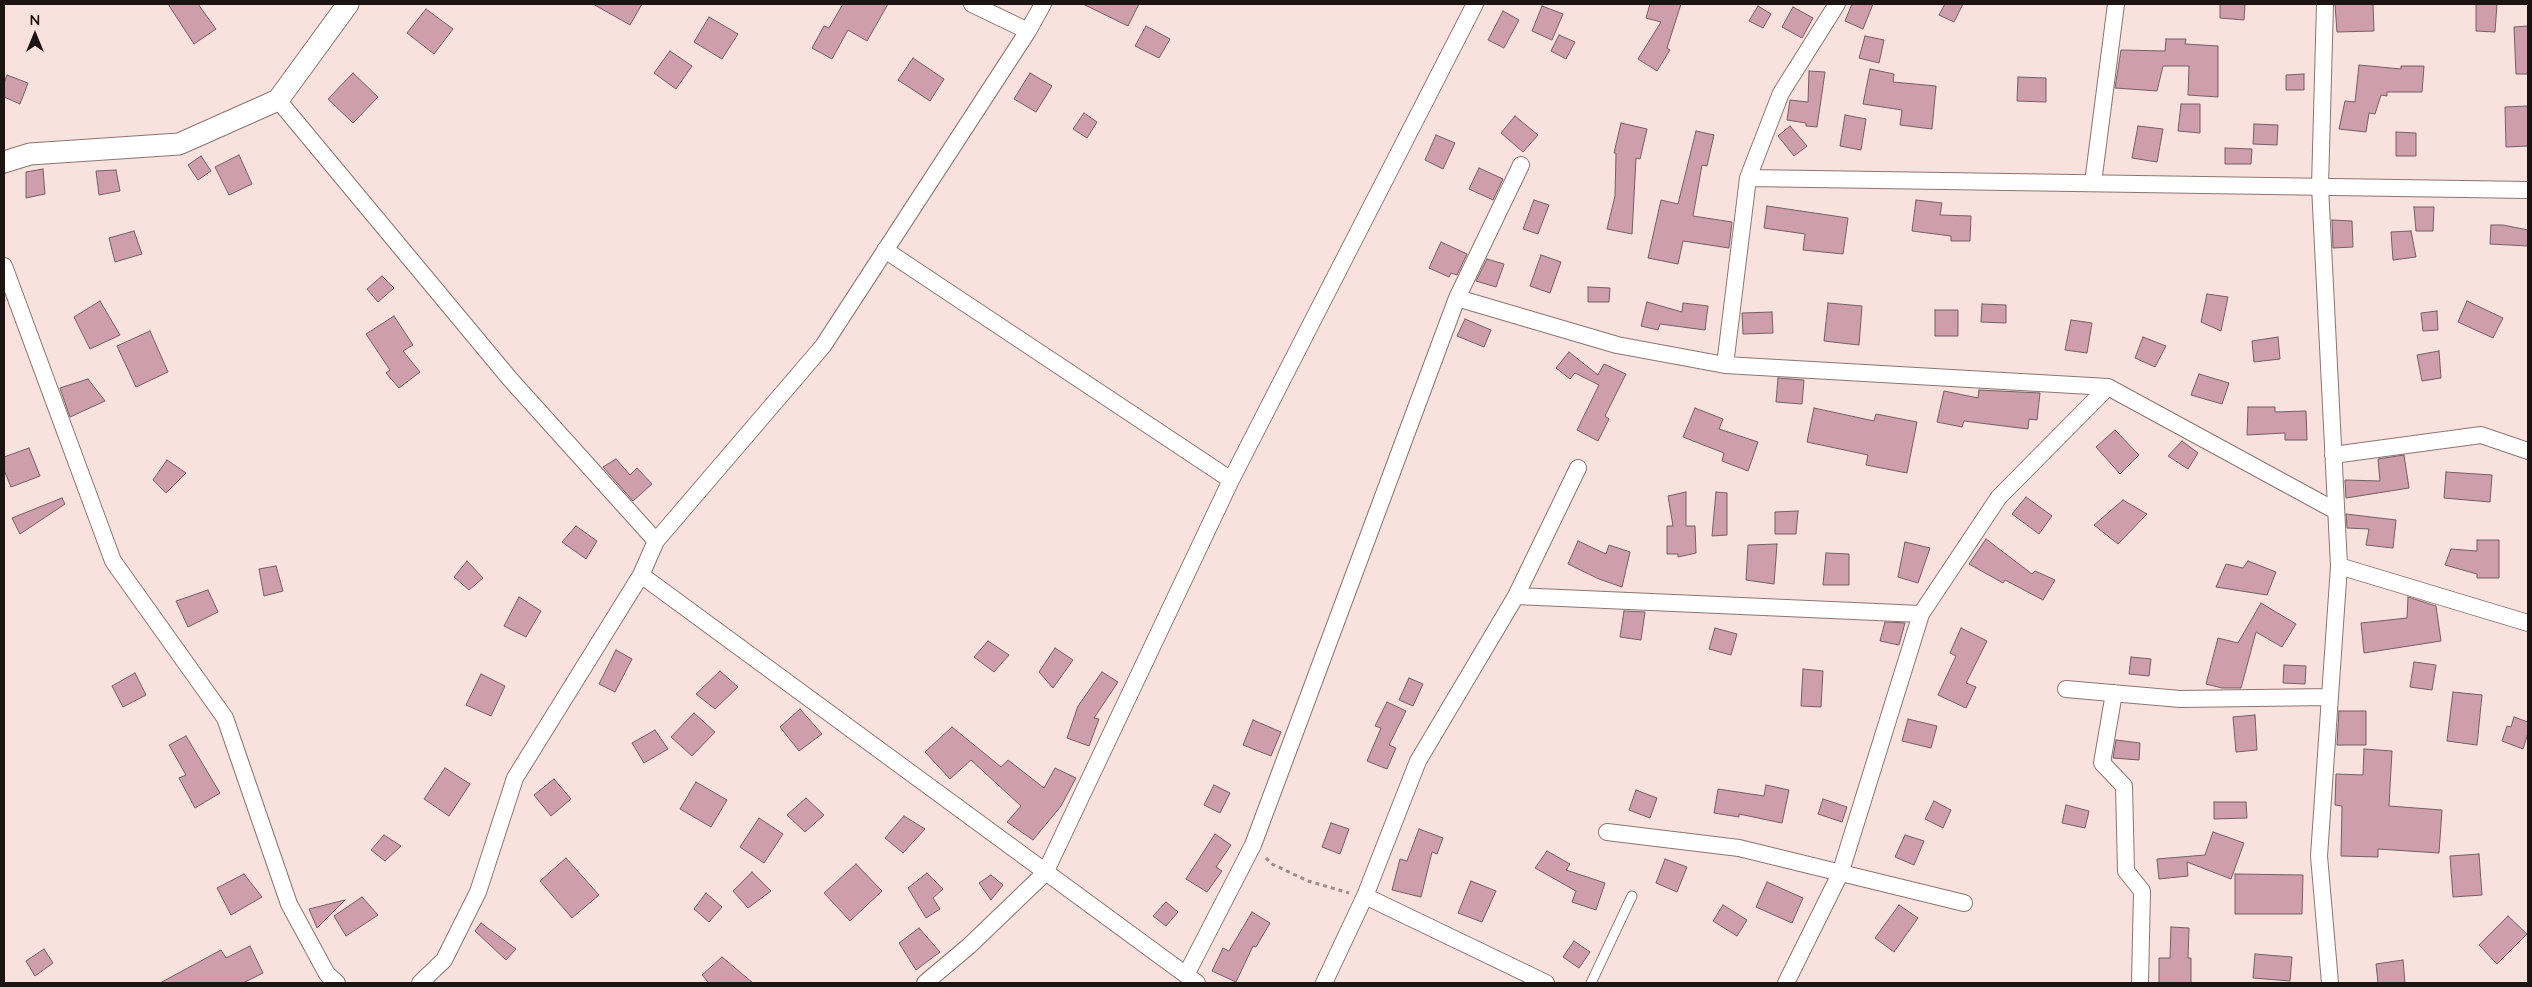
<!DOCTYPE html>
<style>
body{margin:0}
#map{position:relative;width:2532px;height:987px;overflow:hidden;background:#f9e1de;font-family:Lato,sans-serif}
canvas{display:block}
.frame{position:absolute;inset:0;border:5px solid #1c1313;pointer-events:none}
.north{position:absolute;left:10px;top:10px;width:50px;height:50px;-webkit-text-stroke:4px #f9e1de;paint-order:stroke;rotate:0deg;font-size:14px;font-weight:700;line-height:20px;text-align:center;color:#1c1313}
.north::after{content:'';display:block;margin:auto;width:18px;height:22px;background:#1c1313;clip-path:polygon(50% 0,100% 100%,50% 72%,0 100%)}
</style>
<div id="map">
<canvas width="2532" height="987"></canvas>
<div class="frame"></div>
<div class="north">N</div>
</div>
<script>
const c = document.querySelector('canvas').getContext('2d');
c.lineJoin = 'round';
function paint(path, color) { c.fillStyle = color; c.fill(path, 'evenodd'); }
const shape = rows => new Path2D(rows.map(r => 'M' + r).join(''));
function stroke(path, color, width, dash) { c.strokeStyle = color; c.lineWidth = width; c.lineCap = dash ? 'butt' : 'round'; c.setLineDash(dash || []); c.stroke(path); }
const building = shape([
 [168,4,198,4,216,29,194,44,168,4],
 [593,4,642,4,630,25,593,4],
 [843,4,888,4,867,41,848,30,832,59,812,48,824,26,829,28,843,4],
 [1083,4,1139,4,1128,26,1083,4],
 [1650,4,1681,4,1667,48,1670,50,1657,71,1638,59,1661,22,1646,18,1650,4],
 [1852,4,1873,4,1863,29,1845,21,1852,4],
 [1945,4,1963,4,1954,22,1939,15,1945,4],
 [2220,4,2245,4,2244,20,2220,18,2220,4],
 [2335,4,2373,4,2374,31,2337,32,2335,4],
 [2476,4,2497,4,2495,32,2476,31,2476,4],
 [1542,6,1563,14,1552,40,1532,31,1542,6],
 [1758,6,1771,14,1763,28,1749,21,1758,6],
 [1793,7,1813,18,1802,38,1782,27,1793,7],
 [426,9,453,29,434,54,407,33,426,9],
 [1503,11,1519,20,1504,48,1488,40,1503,11],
 [709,17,738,34,722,59,694,42,709,17],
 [1146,26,1170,39,1159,58,1135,46,1146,26],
 [2528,26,2528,74,2516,74,2514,27,2528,26],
 [1559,35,1575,42,1566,59,1551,51,1559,35],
 [1865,36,1884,40,1879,63,1859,58,1865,36],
 [2166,39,2186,39,2185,44,2218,46,2218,97,2188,95,2189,66,2163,66,2157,91,2115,88,2121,50,2165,51,2166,39],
 [670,51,692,66,676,89,654,73,670,51],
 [913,58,944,79,930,101,898,80,913,58],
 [2359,65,2401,69,2401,66,2424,66,2422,92,2387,92,2387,96,2381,95,2375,114,2369,113,2366,132,2339,129,2345,101,2355,102,2359,65],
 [1870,69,1894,74,1893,82,1936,86,1932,129,1900,125,1902,110,1863,104,1870,69],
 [1809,71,1825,72,1817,127,1806,126,1806,123,1787,120,1790,100,1808,102,1809,71],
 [353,73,378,97,353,123,328,99,353,73],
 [1030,73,1052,86,1036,112,1014,99,1030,73],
 [2304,74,2304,90,2286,90,2286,75,2304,74],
 [7,75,28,83,20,104,4,97,4,83,7,75],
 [2018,77,2046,78,2046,102,2017,101,2018,77],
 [2181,104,2200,104,2200,133,2178,131,2181,104],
 [2528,106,2528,146,2506,147,2505,107,2528,106],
 [1084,113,1097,122,1087,138,1073,129,1084,113],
 [1845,115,1866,119,1861,150,1840,146,1845,115],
 [1515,116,1538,135,1523,152,1501,133,1515,116],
 [1621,123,1647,129,1640,159,1636,158,1632,234,1607,229,1615,196,1616,153,1614,153,1621,123],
 [2254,124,2278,125,2277,145,2253,144,2254,124],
 [1790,126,1807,146,1794,156,1778,136,1790,126],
 [2138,126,2163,129,2157,162,2132,158,2138,126],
 [1696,131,1714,135,1707,166,1702,165,1693,216,1732,222,1729,248,1683,241,1678,264,1648,258,1661,200,1678,204,1696,131],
 [2396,132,2416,133,2416,156,2396,156,2396,132],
 [1436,135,1455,143,1443,169,1425,160,1436,135],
 [2225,148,2252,149,2251,164,2225,164,2225,148],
 [239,155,252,184,229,195,215,167,239,155],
 [201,156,211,171,198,180,188,165,201,156],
 [1479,168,1503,179,1493,200,1469,189,1479,168],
 [43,169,45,194,26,198,26,172,43,169],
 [116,170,120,191,99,195,96,171,116,170],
 [1534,200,1549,205,1538,234,1523,229,1534,200],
 [1916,200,1942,203,1940,215,1971,216,1970,241,1951,241,1951,236,1912,231,1916,200],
 [1767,206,1848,218,1843,254,1803,250,1805,234,1764,228,1767,206],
 [2414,207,2434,207,2433,231,2416,231,2414,207],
 [2332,220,2352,221,2353,247,2333,248,2332,220],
 [2491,225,2503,225,2528,230,2528,246,2490,244,2491,225],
 [134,231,142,254,115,262,109,238,134,231],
 [2411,231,2416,257,2393,260,2391,232,2411,231],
 [1441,242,1467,254,1457,275,1451,273,1449,277,1429,268,1441,242],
 [1541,255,1561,262,1550,293,1530,286,1541,255],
 [1487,259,1504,264,1496,287,1476,281,1487,259],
 [382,276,394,288,378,302,367,289,382,276],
 [1588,287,1610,288,1609,302,1588,302,1588,287],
 [2207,294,2228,297,2221,331,2201,322,2207,294],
 [100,301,120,335,90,349,74,317,100,301],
 [2467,301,2503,318,2493,338,2458,322,2467,301],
 [1647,302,1682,312,1683,303,1708,306,1705,330,1660,324,1658,330,1641,326,1647,302],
 [1828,303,1862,306,1859,345,1824,341,1828,303],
 [1982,304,2006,305,2006,323,1981,322,1982,304],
 [1935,310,1958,310,1958,336,1935,336,1935,310],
 [2437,311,2438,330,2423,331,2421,313,2437,311],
 [1772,312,1773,333,1743,334,1742,313,1772,312],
 [394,316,413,345,403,351,420,372,399,388,386,373,390,370,366,334,394,316],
 [1465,319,1491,330,1484,347,1457,336,1465,319],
 [2071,320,2092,323,2087,353,2065,350,2071,320],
 [150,331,168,372,136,387,117,346,150,331],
 [2143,337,2166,346,2155,367,2135,358,2143,337],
 [2278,337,2280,359,2254,362,2252,341,2278,337],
 [2439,351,2441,378,2422,381,2417,355,2439,351],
 [1569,352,1598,375,1604,364,1626,374,1605,416,1609,419,1598,441,1577,430,1599,385,1575,373,1570,379,1556,368,1569,352],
 [2199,374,2229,383,2222,404,2191,395,2199,374],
 [1778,378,1804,380,1802,404,1776,402,1778,378],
 [88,379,105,401,70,417,60,388,88,379],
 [1979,390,2040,393,2037,420,2029,419,2028,429,1964,421,1962,427,1937,422,1944,391,1978,398,1979,390],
 [2248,407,2275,407,2275,412,2306,411,2307,440,2285,440,2285,433,2247,435,2248,407],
 [1695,408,1723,419,1719,429,1758,442,1748,471,1722,461,1724,453,1683,437,1695,408],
 [1814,408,1874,421,1876,414,1917,422,1907,473,1866,465,1868,455,1807,442,1814,408],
 [2115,430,2139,455,2120,474,2096,447,2115,430],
 [2182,441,2198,453,2188,469,2168,456,2182,441],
 [29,448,40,476,11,487,4,470,4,457,29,448],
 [2404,455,2409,488,2346,498,2345,480,2380,481,2378,459,2404,455],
 [616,459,630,475,637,468,652,484,633,501,603,467,616,459],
 [167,460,186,473,166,493,153,480,167,460],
 [2446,472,2492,475,2490,502,2444,498,2446,472],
 [1686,492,1686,526,1695,526,1696,553,1678,557,1678,554,1667,554,1667,526,1673,526,1668,496,1686,492],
 [1716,492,1727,493,1727,535,1712,536,1716,492],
 [2026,497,2052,516,2039,534,2012,514,2026,497],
 [62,498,65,504,20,534,12,518,62,498],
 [2123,500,2147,514,2118,544,2094,525,2123,500],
 [1798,511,1796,534,1775,534,1775,512,1798,511],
 [2346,514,2396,520,2393,548,2366,545,2369,529,2347,528,2346,514],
 [576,526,597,541,586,559,562,542,576,526],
 [1986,539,2032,574,2035,571,2055,580,2043,600,2005,580,2003,583,1969,564,1986,539],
 [2477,540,2499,540,2499,578,2477,578,2477,574,2445,565,2451,549,2477,551,2477,540],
 [1578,541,1606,554,1609,545,1630,552,1622,587,1599,579,1568,564,1578,541],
 [1905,542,1930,548,1918,583,1898,577,1905,542],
 [1777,544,1774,584,1746,580,1748,545,1777,544],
 [1826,553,1849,554,1849,585,1823,585,1826,553],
 [467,561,483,578,469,590,454,577,467,561],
 [2248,561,2276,572,2267,595,2216,587,2226,564,2243,568,2248,561],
 [276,566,283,591,264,596,259,569,276,566],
 [208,590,218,612,188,627,176,601,208,590],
 [519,597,541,611,526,637,504,626,519,597],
 [2408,597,2436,606,2441,641,2364,653,2361,623,2407,618,2408,597],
 [2261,603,2296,624,2282,647,2256,632,2241,688,2222,688,2206,684,2218,638,2238,643,2261,603],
 [1624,611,1645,612,1641,640,1620,637,1624,611],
 [1885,622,1905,623,1899,645,1880,641,1885,622],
 [1715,628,1737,634,1731,655,1709,649,1715,628],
 [1961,628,1987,641,1966,683,1976,687,1966,708,1938,695,1956,656,1950,653,1961,628],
 [988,641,1009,655,994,672,974,657,988,641],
 [1055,648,1073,660,1053,688,1039,672,1055,648],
 [616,650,632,659,615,692,599,684,616,650],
 [2131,657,2151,659,2149,676,2129,674,2131,657],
 [2414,662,2436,665,2432,690,2410,687,2414,662],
 [2284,665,2306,666,2305,684,2283,683,2284,665],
 [1803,669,1823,671,1821,707,1801,706,1803,669],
 [720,671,738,687,715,709,696,694,720,671],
 [1102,672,1118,682,1094,718,1099,719,1089,746,1067,738,1078,706,1102,672],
 [135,673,146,695,123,707,112,686,135,673],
 [481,674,505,686,491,716,466,705,481,674],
 [1409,678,1423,684,1413,706,1399,700,1409,678],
 [2453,692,2482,695,2477,745,2447,741,2453,692],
 [1387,702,1406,711,1389,745,1396,748,1387,769,1367,761,1381,728,1375,726,1387,702],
 [800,709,822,734,799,751,780,727,800,709],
 [2339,711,2366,711,2366,745,2337,745,2339,711],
 [694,713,715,732,692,756,671,737,694,713],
 [2255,715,2257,750,2236,752,2233,717,2255,715],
 [2514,717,2528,722,2528,733,2523,749,2502,741,2507,726,2511,727,2514,717],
 [1908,719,1937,726,1931,748,1902,741,1908,719],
 [1253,720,1281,732,1271,756,1243,745,1253,720],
 [952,727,1001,767,1008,760,1044,788,1055,768,1076,778,1061,806,1033,840,1007,822,1021,806,971,760,950,779,925,752,952,727],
 [655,730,668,749,644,763,632,743,655,730],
 [186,736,220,793,195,808,179,778,186,775,169,745,186,736],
 [2116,740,2140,743,2139,760,2113,758,2116,740],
 [2364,749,2392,751,2389,806,2442,810,2439,853,2378,849,2378,857,2341,856,2342,806,2335,805,2336,774,2363,775,2364,749],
 [445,768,470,784,449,816,424,799,445,768],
 [554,779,571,799,551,816,534,795,554,779],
 [696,782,727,800,711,827,680,809,696,782],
 [1214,785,1230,793,1220,813,1204,805,1214,785],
 [1766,785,1789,790,1782,823,1739,814,1739,817,1714,813,1718,789,1764,796,1766,785],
 [1636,790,1657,798,1650,818,1629,810,1636,790],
 [806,798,824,815,805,832,787,815,806,798],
 [1823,799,1847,807,1842,822,1818,814,1823,799],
 [1934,801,1951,810,1943,828,1925,819,1934,801],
 [2214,802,2246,802,2247,818,2214,819,2214,802],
 [2066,805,2089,811,2085,828,2062,823,2066,805],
 [904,816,925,829,903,853,885,838,904,816],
 [759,818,783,834,764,863,740,847,759,818],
 [1331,823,1349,829,1340,854,1322,847,1331,823],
 [1419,829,1443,838,1437,854,1432,852,1421,897,1392,890,1400,859,1407,861,1419,829],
 [2213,832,2244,843,2231,879,2187,862,2188,876,2159,879,2157,859,2205,855,2213,832],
 [1215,834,1231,845,1216,867,1222,871,1207,892,1186,879,1215,834],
 [384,835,401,846,385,861,371,850,384,835],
 [1905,835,1924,841,1914,865,1895,857,1905,835],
 [1547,851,1570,864,1566,870,1605,883,1596,910,1572,902,1576,891,1535,868,1547,851],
 [2479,854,2482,895,2453,897,2450,856,2479,854],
 [566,858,599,895,572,918,540,881,566,858],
 [1665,859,1687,867,1677,892,1656,883,1665,859],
 [856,864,882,891,850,921,824,893,856,864],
 [752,872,771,891,748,908,733,891,752,872],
 [927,873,943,889,933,898,940,909,926,918,908,888,927,873],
 [244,874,262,897,231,915,217,888,244,874],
 [2235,874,2303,875,2302,914,2235,914,2235,874],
 [991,875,1003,885,991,900,979,883,991,875],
 [1471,881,1496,891,1482,922,1458,913,1471,881],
 [1767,882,1803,898,1792,923,1756,907,1767,882],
 [706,893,722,907,709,922,694,909,706,893],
 [362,897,378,915,346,936,334,916,362,897],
 [345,900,317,928,309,909,345,900],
 [1166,902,1178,912,1166,926,1153,916,1166,902],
 [1723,905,1747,920,1737,936,1713,921,1723,905],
 [1899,905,1918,918,1894,952,1875,938,1899,905],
 [1252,912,1270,923,1256,947,1253,946,1236,982,1212,971,1223,948,1229,951,1252,912],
 [2508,916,2527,934,2497,964,2479,945,2508,916],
 [481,923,516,949,506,960,475,931,481,923],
 [2171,927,2189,928,2188,958,2191,958,2191,983,2159,983,2159,958,2170,958,2171,927],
 [919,928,940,952,916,970,899,943,919,928],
 [1574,941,1590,952,1579,968,1563,957,1574,941],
 [250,946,263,973,243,983,160,983,221,950,226,958,250,946],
 [44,949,53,963,35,976,26,961,44,949],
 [2255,954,2292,957,2290,981,2253,978,2255,954],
 [722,957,753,983,709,983,702,975,722,957],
 [2403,960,2405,983,2378,983,2376,964,2403,960]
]);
paint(building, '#ce9eac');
stroke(building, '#735f64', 1);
const service = shape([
 [1591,983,1632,896]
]);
const minor = shape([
 [972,4,1028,31],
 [2325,4,2320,186,2339,566,2319,856,2330,983],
 [278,100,510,379,656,541],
 [1748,178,2528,190],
 [2093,183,2116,4],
 [885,250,1231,480],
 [4,266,113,561,225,718,289,904,327,974,337,983],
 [1457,298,1617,345,1725,365,2108,387,2336,511],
 [1725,365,1748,178,1781,93,1837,4],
 [2333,455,2481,435,2528,451],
 [2339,566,2528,623],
 [641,575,1197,983],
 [1516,596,1921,614],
 [2066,689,2180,699,2330,697],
 [2114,693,2102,763,2124,786,2126,871,2142,891,2140,983],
 [1607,832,1739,848,1964,903],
 [1186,975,1253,845,1457,298,1521,165],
 [420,983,444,960,478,892,515,778,641,575,656,541,823,346,1028,31,1043,4],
 [925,983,969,946,1045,873,1231,480,1475,4],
 [1324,983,1365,896],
 [1546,983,1365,896,1418,761,1516,596,1578,468],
 [1786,983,1840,874,1921,614,1999,497,2108,387]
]);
const tertiary = shape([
 [4,162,30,154,179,144,278,100,348,4]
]);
stroke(service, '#8b7573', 11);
stroke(minor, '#8b7573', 18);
stroke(tertiary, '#8b7573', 23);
stroke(shape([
 [1266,858,1272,864,1308,881,1349,893]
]), '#9f8d8b', 3, [4, 4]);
stroke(service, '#fff', 9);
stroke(minor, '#fff', 16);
stroke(tertiary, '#fff', 21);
</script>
